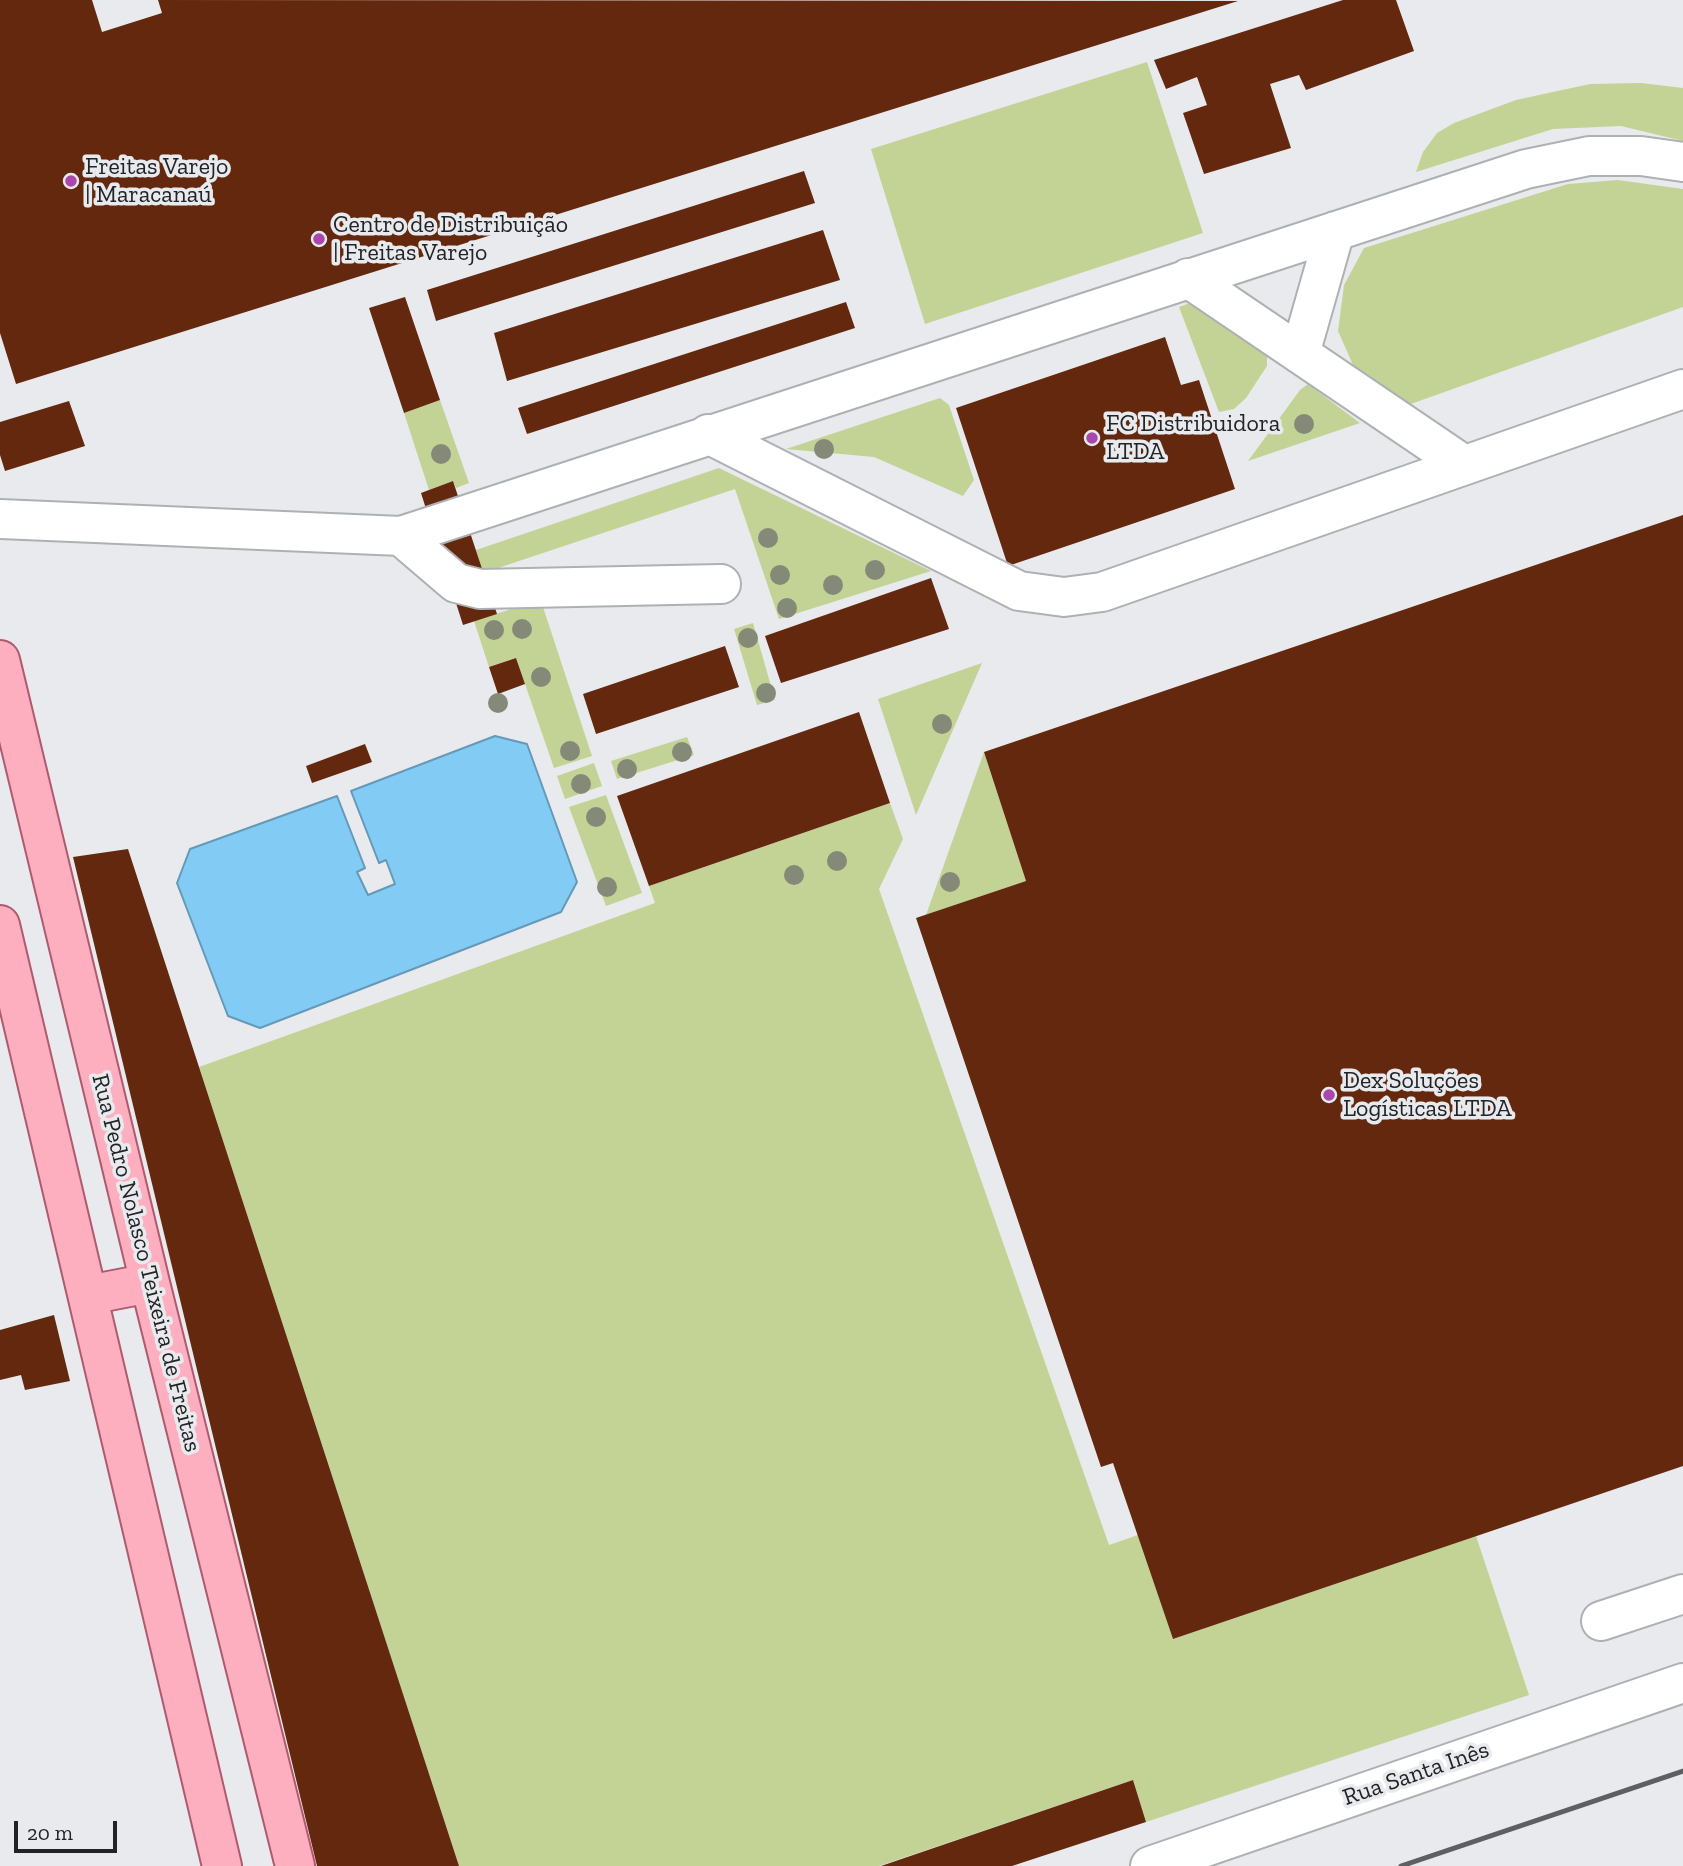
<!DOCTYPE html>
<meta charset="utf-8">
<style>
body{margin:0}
#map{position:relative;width:1683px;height:1866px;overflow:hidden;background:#e8eaee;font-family:"Zilla Slab",serif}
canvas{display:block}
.scale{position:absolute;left:14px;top:1821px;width:103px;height:32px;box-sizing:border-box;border:4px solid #222325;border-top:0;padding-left:9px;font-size:21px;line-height:24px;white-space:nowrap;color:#222325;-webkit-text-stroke:5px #e8eaee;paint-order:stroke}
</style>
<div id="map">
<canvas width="1683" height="1866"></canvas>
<div class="scale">20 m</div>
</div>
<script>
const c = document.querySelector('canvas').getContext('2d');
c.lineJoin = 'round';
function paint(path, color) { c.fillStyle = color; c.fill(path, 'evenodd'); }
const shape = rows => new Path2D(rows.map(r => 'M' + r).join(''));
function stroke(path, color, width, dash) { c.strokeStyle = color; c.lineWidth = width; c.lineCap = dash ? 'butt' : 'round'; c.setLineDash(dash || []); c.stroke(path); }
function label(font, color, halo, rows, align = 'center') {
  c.font = font + ' "Zilla Slab",serif'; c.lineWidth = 7; c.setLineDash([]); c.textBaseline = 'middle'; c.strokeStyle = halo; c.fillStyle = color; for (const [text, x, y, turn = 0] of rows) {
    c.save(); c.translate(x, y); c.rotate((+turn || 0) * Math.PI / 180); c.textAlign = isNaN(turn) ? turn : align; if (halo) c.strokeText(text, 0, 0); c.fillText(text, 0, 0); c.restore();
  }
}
paint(shape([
 [1147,62,1203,233,925,324,871,149],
 [1641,83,1683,88,1683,141,1621,126,1553,129,1416,172,1423,152,1437,133,1454,123,1516,100,1590,84],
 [1618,180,1683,189,1683,307,1408,405,1353,365,1338,331,1344,285,1364,248,1568,184],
 [1190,303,1267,356,1267,366,1246,398,1234,409,1219,412,1179,307],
 [1308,384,1360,423,1248,461,1300,390],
 [940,398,949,405,974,480,963,496,874,457,786,449],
 [440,400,469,483,456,488,453,481,429,490,404,413],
 [719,468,931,571,779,619,735,489,483,573,476,550],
 [527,604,543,607,592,756,554,768,516,658,489,667,474,621],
 [753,623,775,700,757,705,734,629],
 [982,663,916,815,878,699],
 [687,737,694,755,617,779,611,761],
 [984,752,1026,881,926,915],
 [594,763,602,786,565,799,557,776],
 [606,795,642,893,606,906,569,807],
 [890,803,903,839,879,889,1109,1545,1138,1535,1173,1639,1476,1536,1529,1695,1146,1822,1133,1780,879,1866,459,1866,199,1067,655,903,649,886]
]), '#c3d395');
const water = shape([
 [495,736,527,744,577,882,561,912,260,1028,228,1016,177,883,190,849,337,796,365,868,357,872,368,895,395,884,386,860,379,863,351,791,495,736]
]);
paint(water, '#82cbf5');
stroke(water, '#6599b7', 2);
paint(shape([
 [0,0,92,0,102,32,162,13,158,0,1238,1,16,384,0,333],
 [1343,0,1396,0,1414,51,1306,90,1299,75,1270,84,1291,148,1204,174,1183,113,1207,105,1197,77,1166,89,1154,60],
 [804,171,815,203,436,321,427,290],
 [823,230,840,280,507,381,494,333],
 [405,297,440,400,404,413,369,308],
 [846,302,855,328,527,434,518,408],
 [1165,337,1181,385,1199,380,1235,489,1008,566,956,408],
 [69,401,85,446,5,471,0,455,0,422],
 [453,481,497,614,463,625,421,493],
 [1683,515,1683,1466,1173,1639,1113,1463,1101,1467,916,918,1026,881,984,752],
 [931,578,949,629,781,683,765,636],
 [725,646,739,687,596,734,583,694],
 [516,658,525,684,498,694,489,667],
 [859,712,890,803,649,886,617,796],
 [365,744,372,762,312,783,306,766],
 [128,849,199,1067,459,1866,317,1866,73,857],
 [54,1315,70,1381,25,1390,21,1375,0,1380,0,1330],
 [1133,1780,1146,1822,1012,1866,881,1866]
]), '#63280d');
const minor = shape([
 [1188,278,1464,465],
 [1300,354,1335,231],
 [708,434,1019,591,1064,597,1102,592,1683,389],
 [0,519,401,536,1526,169,1589,156,1641,156,1683,162],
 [401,536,456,583,480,589,721,584],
 [1601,1621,1683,1594],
 [1150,1866,1683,1683]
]);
const major = shape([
 [0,660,150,1283,295,1866],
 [0,925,222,1866],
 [88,1295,150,1283]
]);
stroke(minor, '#aeb1b4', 42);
stroke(major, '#af5a6d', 42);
stroke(minor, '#fff', 38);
stroke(major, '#fdaebf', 38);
stroke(shape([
 [1401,1866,1683,1771]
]), '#5e5f62', 5);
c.fillStyle = '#848a77';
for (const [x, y] of [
 [1304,424],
 [824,449],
 [441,454],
 [768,538],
 [875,570],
 [780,575],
 [833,585],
 [787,608],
 [522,629],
 [494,630],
 [748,638],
 [541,677],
 [766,693],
 [498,703],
 [942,724],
 [570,751],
 [682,752],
 [627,769],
 [581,784],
 [596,817],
 [837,861],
 [794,875],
 [950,882],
 [607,887]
]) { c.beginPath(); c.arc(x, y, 10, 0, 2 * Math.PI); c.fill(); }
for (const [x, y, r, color] of [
 [71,181,7,"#aa47ac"],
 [319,239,7,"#aa47ac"],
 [1092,438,7,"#aa47ac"],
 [1329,1095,7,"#aa47ac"]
]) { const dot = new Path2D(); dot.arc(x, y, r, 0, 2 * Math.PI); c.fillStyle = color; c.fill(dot); stroke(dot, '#e8eaee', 2.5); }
label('24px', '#222325', '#e8eaee', [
 ["Freitas Varejo",85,167],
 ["| Maracanaú",85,195],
 ["Centro de Distribuição",333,225],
 ["| Freitas Varejo",333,253],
 ["FC Distribuidora",1106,424],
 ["LTDA",1106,452],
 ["Dex Soluções",1343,1081],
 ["Logísticas LTDA",1343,1109]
], 'left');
label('24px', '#222325', '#e8eaee', [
 ["Rua Pedro Nolasco Teixeira de Freitas",146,1263,76],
 ["Rua Santa Inês",1416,1774,-19]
]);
</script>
